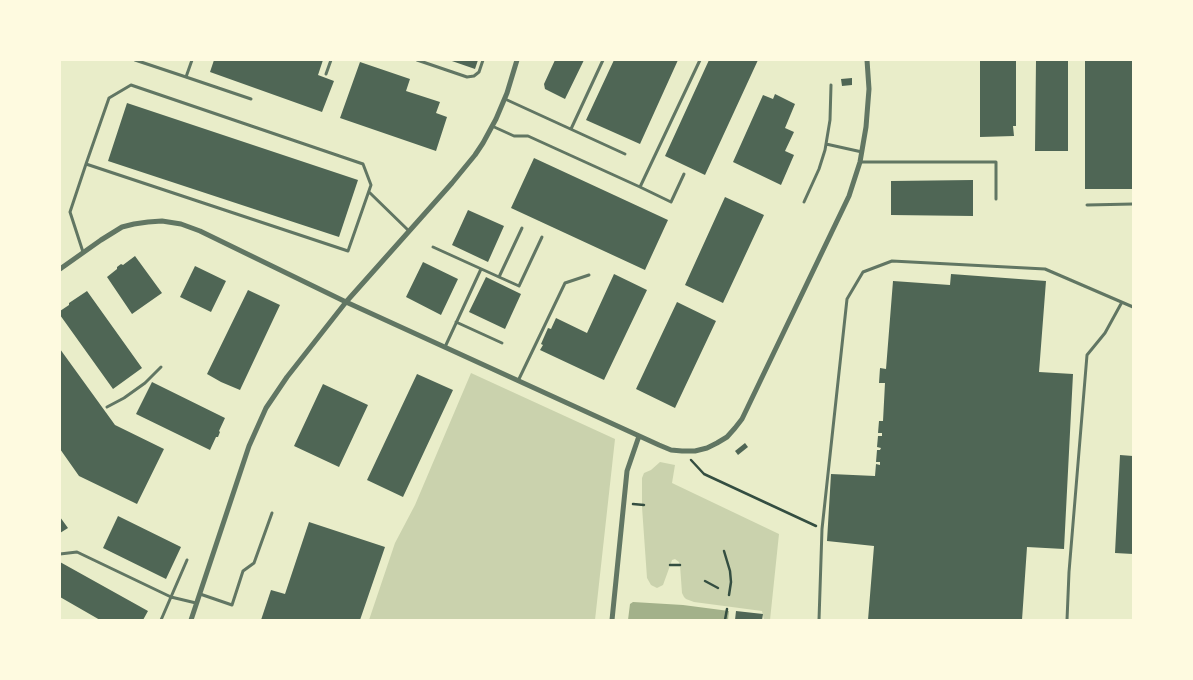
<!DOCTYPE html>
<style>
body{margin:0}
#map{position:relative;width:1193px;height:680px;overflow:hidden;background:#e9edc9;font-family:Barlow,sans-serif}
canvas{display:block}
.frame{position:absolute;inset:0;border:61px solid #fefae0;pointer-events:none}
</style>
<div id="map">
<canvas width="1193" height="680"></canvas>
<div class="frame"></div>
</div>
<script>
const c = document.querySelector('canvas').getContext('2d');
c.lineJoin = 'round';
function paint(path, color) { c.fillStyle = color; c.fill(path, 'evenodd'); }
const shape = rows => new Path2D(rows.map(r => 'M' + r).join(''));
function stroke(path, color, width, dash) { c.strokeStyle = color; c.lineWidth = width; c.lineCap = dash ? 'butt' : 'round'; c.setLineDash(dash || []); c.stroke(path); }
paint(shape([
 [471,373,615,439,595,620,369,620,395,543,415,505],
 [660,462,675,465,672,483,779,534,770,620,764,620,762,611,694,602,686,599,684,597,682,593,680,565,679,562,675,559,672,560,671,563,663,585,657,588,651,585,647,578,642,507,642,478,644,473,651,470]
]), '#cad2ad');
paint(shape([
 [633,602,683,605,729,611,728,620,628,620,630,604]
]), '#a3b18a');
paint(shape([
 [214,60,323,60,318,75,334,81,322,112,210,72],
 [449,60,478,60,475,69],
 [555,60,584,60,565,99,545,89,544,84],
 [614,60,678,60,640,144,586,120],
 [709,60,758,60,705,175,665,156],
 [980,60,1016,60,1016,126,1013,126,1014,136,980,137],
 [1036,60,1068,60,1068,151,1035,151],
 [1085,60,1132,60,1132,189,1085,189],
 [360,62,410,79,406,91,440,102,436,113,447,117,436,151,340,118],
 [852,78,852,85,842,86,841,79],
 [775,94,795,104,785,128,794,132,785,151,794,155,781,185,733,162,763,95,773,99],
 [127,103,358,180,339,237,108,161],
 [534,158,668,220,645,270,511,208],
 [973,180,973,216,891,215,891,181],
 [725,197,764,215,723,303,685,285],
 [468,210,504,226,488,262,452,245],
 [135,256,162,293,132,314,107,277,117,269,117,267,121,264,123,265],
 [423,262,458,279,441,315,406,297],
 [195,266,226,281,211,312,180,297],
 [614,274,647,290,604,380,540,350,543,345,541,344,548,328,551,329,556,318,587,333],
 [951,274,1046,281,1039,372,1073,374,1064,549,1027,547,1022,620,868,620,874,546,827,541,831,474,875,476,876,464,880,465,880,462,876,462,877,450,880,450,881,448,877,447,878,436,882,436,882,433,878,433,879,421,883,421,885,383,879,383,880,368,886,369,893,281,950,285],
 [486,277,521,294,505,329,469,312],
 [248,290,280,305,240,390,221,382,207,374],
 [87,291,142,368,113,389,60,315,60,311,69,305,69,303],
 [677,302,716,321,675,408,636,389],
 [60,349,115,425,164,449,137,504,79,476,60,449],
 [417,374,453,390,403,497,367,480],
 [152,382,225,418,219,431,220,432,218,437,216,437,210,450,136,414],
 [323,384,368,405,339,467,294,446],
 [745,443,748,447,738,455,735,451],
 [1120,455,1133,456,1133,554,1115,553],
 [118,516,181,547,166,579,103,548],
 [60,517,68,528,60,533],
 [309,522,385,547,360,620,261,620,271,590,285,594],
 [60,562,148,611,143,620,100,620,60,597],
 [736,611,763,614,762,620,735,620]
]), '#4f6655');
stroke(shape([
 [691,460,704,474,816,526],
 [633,504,644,505],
 [724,551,730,571,731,582,729,595],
 [670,565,680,565],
 [705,581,718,588],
 [725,620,727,609]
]), '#344e41', 2.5);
stroke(shape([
 [135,60,186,77,192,60],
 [417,60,467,77,474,76,479,72,483,60],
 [326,74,331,60],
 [186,77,251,99],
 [505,99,625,154],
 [492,126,514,136,528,136,640,187,700,60],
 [571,129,603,60],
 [826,144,862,152],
 [860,162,996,162,996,199],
 [640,187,671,202,684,174],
 [369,192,409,231],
 [804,202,819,169,825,150,830,120,831,85],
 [1087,205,1133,204],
 [433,247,499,277,522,228],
 [83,252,70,212,86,164,109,98,131,85,363,164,371,185,348,251,86,164],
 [499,277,519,286,542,237],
 [456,322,502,343],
 [445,347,481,269],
 [518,381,565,283,589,275],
 [107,407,124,398,145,383,161,367],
 [60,554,77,552,171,597,196,603],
 [200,594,232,605,243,571,254,563,272,513],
 [161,620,187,560],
 [819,620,822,529,847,299,863,272,892,261,1045,269,1133,307],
 [1067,620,1069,572,1087,355,1105,333,1122,302]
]), '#617663', 3);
stroke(shape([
 [60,269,101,240,122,227,134,224,148,222,162,221,181,224,200,231,346,302,659,445,671,450,682,451,695,451,707,448,717,443,727,437,735,428,742,419,849,196,860,162,866,127,869,89,867,60],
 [191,620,249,446,266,408,287,377,346,302,452,183,475,155,483,143,496,119,507,93,517,60],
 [612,620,627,471,639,436]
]), '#617663', 5);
</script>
